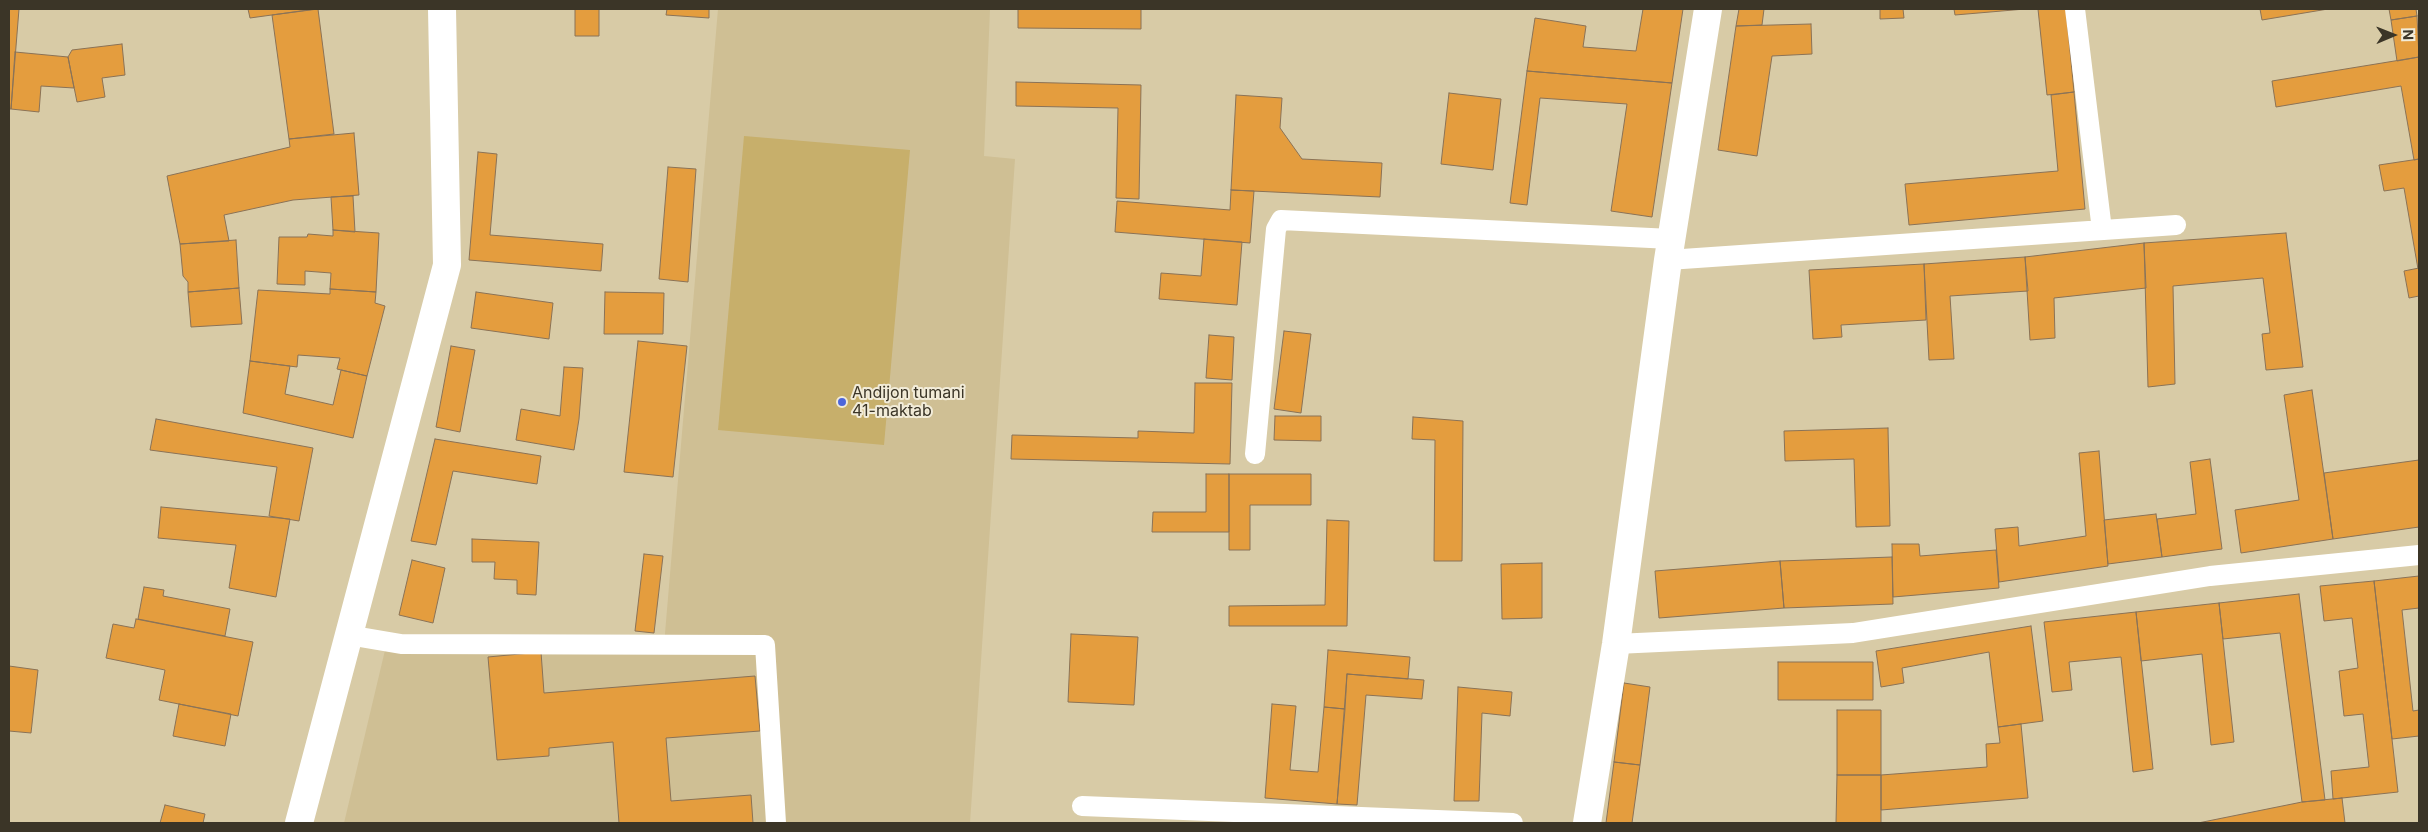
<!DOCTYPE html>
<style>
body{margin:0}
#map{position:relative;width:2428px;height:832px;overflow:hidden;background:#d8cba6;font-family:Inter,sans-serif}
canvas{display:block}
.frame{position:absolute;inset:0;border:10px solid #3b3527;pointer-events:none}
.north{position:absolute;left:2368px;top:10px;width:50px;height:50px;-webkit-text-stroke:4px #f2ecd9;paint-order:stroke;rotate:89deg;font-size:14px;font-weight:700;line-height:20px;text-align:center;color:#3b3527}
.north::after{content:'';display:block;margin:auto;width:18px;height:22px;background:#3b3527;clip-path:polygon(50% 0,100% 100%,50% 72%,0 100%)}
</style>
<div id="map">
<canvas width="2428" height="832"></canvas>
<div class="frame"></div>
<div class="north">N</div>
</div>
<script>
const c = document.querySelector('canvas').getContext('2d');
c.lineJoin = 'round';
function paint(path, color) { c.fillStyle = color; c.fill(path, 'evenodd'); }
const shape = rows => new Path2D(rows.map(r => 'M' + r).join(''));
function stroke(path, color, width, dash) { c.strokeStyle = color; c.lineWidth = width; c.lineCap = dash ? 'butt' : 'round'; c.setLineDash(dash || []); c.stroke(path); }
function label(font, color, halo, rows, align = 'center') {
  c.font = font + ' Inter,sans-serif'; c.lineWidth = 4; c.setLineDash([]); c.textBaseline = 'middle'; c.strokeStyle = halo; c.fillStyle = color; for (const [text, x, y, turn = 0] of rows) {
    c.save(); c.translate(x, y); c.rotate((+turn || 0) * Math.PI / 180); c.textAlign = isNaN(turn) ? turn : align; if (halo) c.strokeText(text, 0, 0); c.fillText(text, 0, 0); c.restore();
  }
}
paint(shape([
 [718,9,990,9,984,156,1015,159,970,823,344,823,386,646,664,645]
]), '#cfbf94');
paint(shape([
 [744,136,910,150,884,445,718,430]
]), '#c7af6b');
const building = shape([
 [9,9,19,9,11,109,9,109,9,9],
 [248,9,315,9,250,18,248,9],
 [318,9,334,134,289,139,272,15,318,9],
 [575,9,599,9,599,36,575,36,575,9],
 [667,9,709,9,709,18,666,15,667,9],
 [1018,9,1141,9,1141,29,1018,28,1018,9],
 [1643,9,1683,9,1672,83,1527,71,1535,18,1586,26,1583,47,1636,51,1643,9],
 [1739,9,1764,9,1762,25,1736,26,1739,9],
 [1880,9,1903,9,1904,18,1880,19,1880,9],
 [1954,9,2025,9,1955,15,1954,9],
 [2038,9,2066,9,2074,92,2047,95,2038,9],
 [2260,9,2328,9,2262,20,2260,9],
 [2389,9,2416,9,2417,16,2391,20,2389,9],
 [2417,16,2419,57,2397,61,2391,20,2417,16],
 [1811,24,1812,54,1772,56,1757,156,1718,150,1736,26,1811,24],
 [122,44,125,75,102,78,105,97,77,102,68,57,72,50,122,44],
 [15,52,68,57,74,88,41,86,39,112,11,109,15,52],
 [2419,57,2419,159,2414,160,2401,86,2276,107,2272,81,2419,57],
 [1527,71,1672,83,1652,217,1611,211,1627,104,1540,98,1527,205,1510,203,1527,71],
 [1016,82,1141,85,1139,199,1116,198,1118,108,1016,106,1016,82],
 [2074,92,2085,209,1909,225,1905,184,2058,171,2051,95,2074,92],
 [1449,93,1501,99,1493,170,1441,164,1449,93],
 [1236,95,1282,98,1280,128,1302,159,1382,163,1380,197,1231,190,1236,95],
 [354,133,359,195,293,200,224,215,229,241,180,244,167,176,290,147,289,139,354,133],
 [478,152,497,154,490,235,603,244,601,271,469,260,478,152],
 [2419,159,2419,268,2418,269,2404,188,2384,191,2379,165,2419,159],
 [668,167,696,169,688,282,659,279,668,167],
 [1231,190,1254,191,1250,243,1115,232,1117,201,1230,210,1231,190],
 [353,196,355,232,333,230,331,197,353,196],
 [333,230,379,233,376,292,330,289,331,273,305,271,305,285,277,284,279,237,307,237,308,234,333,236,333,230],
 [2286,233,2303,367,2266,370,2262,334,2270,333,2263,278,2173,286,2175,384,2148,387,2144,243,2286,233],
 [1204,239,1242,242,1237,305,1159,299,1161,273,1201,276,1204,239],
 [236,240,239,288,188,292,188,282,183,276,180,244,236,240],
 [2144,243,2146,288,2054,298,2055,338,2030,340,2025,257,2144,243],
 [2025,257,2028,291,1950,296,1954,359,1929,360,1924,264,2025,257],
 [1924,264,1926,320,1841,325,1842,337,1813,339,1809,270,1924,264],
 [2419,268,2419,296,2409,298,2404,271,2419,268],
 [239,288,242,324,191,327,188,292,239,288],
 [330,289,376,292,375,303,385,306,367,376,337,369,340,358,298,355,297,367,250,361,258,290,330,294,330,289],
 [476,292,553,303,549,339,471,328,476,292],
 [605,292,664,293,663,334,604,334,605,292],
 [1284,331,1311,334,1301,413,1274,409,1284,331],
 [1209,335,1234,337,1232,380,1206,378,1209,335],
 [638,341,687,346,673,477,624,472,638,341],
 [451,346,475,350,460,432,436,427,451,346],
 [250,361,290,366,285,394,333,405,341,370,367,376,353,438,243,413,250,361],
 [564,367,583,368,579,419,574,450,516,440,521,409,560,416,564,367],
 [1195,383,1232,383,1230,464,1011,459,1012,435,1138,438,1138,431,1194,433,1195,383],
 [2312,390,2333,539,2241,553,2235,510,2299,500,2284,395,2312,390],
 [1275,416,1321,416,1321,441,1274,440,1275,416],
 [1413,417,1463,421,1462,561,1434,561,1435,440,1412,439,1413,417],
 [156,419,313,448,299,521,269,516,277,467,150,450,156,419],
 [1888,428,1890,526,1856,527,1854,459,1785,461,1784,431,1888,428],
 [435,439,541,456,537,484,453,471,436,545,411,541,435,439],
 [2099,451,2108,566,1999,582,1995,529,2018,527,2019,546,2086,536,2079,453,2099,451],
 [2210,459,2222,549,2162,557,2157,519,2196,514,2190,462,2210,459],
 [2419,460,2419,527,2333,539,2324,473,2419,460],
 [1206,474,1229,474,1229,532,1152,532,1153,512,1206,512,1206,474],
 [1229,474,1311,474,1311,505,1250,505,1250,550,1229,550,1229,474],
 [161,507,290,519,276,597,229,588,236,545,158,538,161,507],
 [2156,514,2162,557,2108,564,2104,520,2156,514],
 [1327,520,1349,521,1347,626,1229,626,1229,606,1325,605,1327,520],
 [472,539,539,542,536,595,517,594,517,580,494,579,495,562,472,562,472,539],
 [1892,544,1919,544,1920,556,1996,550,1999,588,1893,597,1892,544],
 [644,554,663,556,654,633,635,631,644,554],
 [1892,557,1893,604,1784,608,1780,561,1892,557],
 [412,560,445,568,433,623,399,615,412,560],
 [1780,561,1784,608,1659,618,1655,571,1780,561],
 [1542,563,1542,618,1502,619,1501,564,1542,563],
 [2419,576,2419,608,2402,610,2413,711,2419,710,2419,736,2392,739,2374,581,2419,576],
 [2374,581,2398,792,2333,799,2331,771,2369,767,2363,714,2344,716,2339,671,2358,668,2352,618,2324,621,2320,586,2374,581],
 [144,587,164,590,163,596,230,609,225,636,138,619,144,587],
 [2299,594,2325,800,2302,802,2280,633,2223,639,2219,603,2299,594],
 [2219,603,2234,742,2211,745,2202,654,2141,661,2136,612,2219,603],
 [2136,612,2153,769,2133,772,2121,657,2069,662,2072,690,2052,692,2044,622,2136,612],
 [136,619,253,642,238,716,159,700,165,670,106,658,113,624,134,628,136,619],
 [2031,626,2043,721,1998,727,1989,652,1902,668,1904,683,1881,687,1876,651,2031,626],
 [1071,634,1138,637,1134,705,1068,702,1071,634],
 [1328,650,1410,657,1408,679,1347,674,1345,709,1324,707,1328,650],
 [541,652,544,693,755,676,760,731,666,738,671,801,751,795,753,823,619,823,613,742,549,748,549,756,497,760,488,657,541,652],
 [1778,662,1873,662,1873,700,1778,700,1778,662],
 [9,666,38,670,31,733,9,731,9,666],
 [1347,674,1424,680,1422,699,1366,695,1357,805,1337,804,1347,674],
 [1624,683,1650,687,1640,765,1614,762,1624,683],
 [1458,687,1512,692,1510,716,1482,713,1479,801,1454,801,1458,687],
 [179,704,231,714,225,746,173,736,179,704],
 [1272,704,1296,706,1290,770,1318,772,1324,707,1345,709,1337,804,1265,798,1272,704],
 [1837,710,1881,710,1881,775,1837,775,1837,710],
 [2021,724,2028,798,1881,810,1881,775,1987,767,1986,744,2000,743,1998,727,2021,724],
 [1614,762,1640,765,1632,823,1606,823,1614,762],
 [1837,775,1881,775,1881,823,1836,823,1837,775],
 [2342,798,2345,823,2198,823,2302,802,2342,798],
 [165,805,205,814,203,823,160,823,165,805]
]);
paint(building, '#e49d3e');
stroke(building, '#8a7256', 1);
stroke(shape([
 [2075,9,2102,230],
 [1668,260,2176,225],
 [1255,454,1276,229,1281,220,1671,239],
 [348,635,401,644,765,645,776,823],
 [1616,644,1853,633,2210,576,2419,555],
 [1082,806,1513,823]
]), '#fff', 20);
stroke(shape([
 [1587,823,1616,644,1668,260,1708,9]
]), '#fff', 28);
stroke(shape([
 [299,823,447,265,442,9]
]), '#fff', 28);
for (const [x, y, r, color] of [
 [842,402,5,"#4d66db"]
]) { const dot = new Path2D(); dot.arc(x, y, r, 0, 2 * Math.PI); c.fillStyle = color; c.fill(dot); stroke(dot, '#f2ecd9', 2); }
label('16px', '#3b3527', '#f2ecd9', [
 ["Andijon tumani",852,393],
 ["41-maktab",852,411]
], 'left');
</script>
